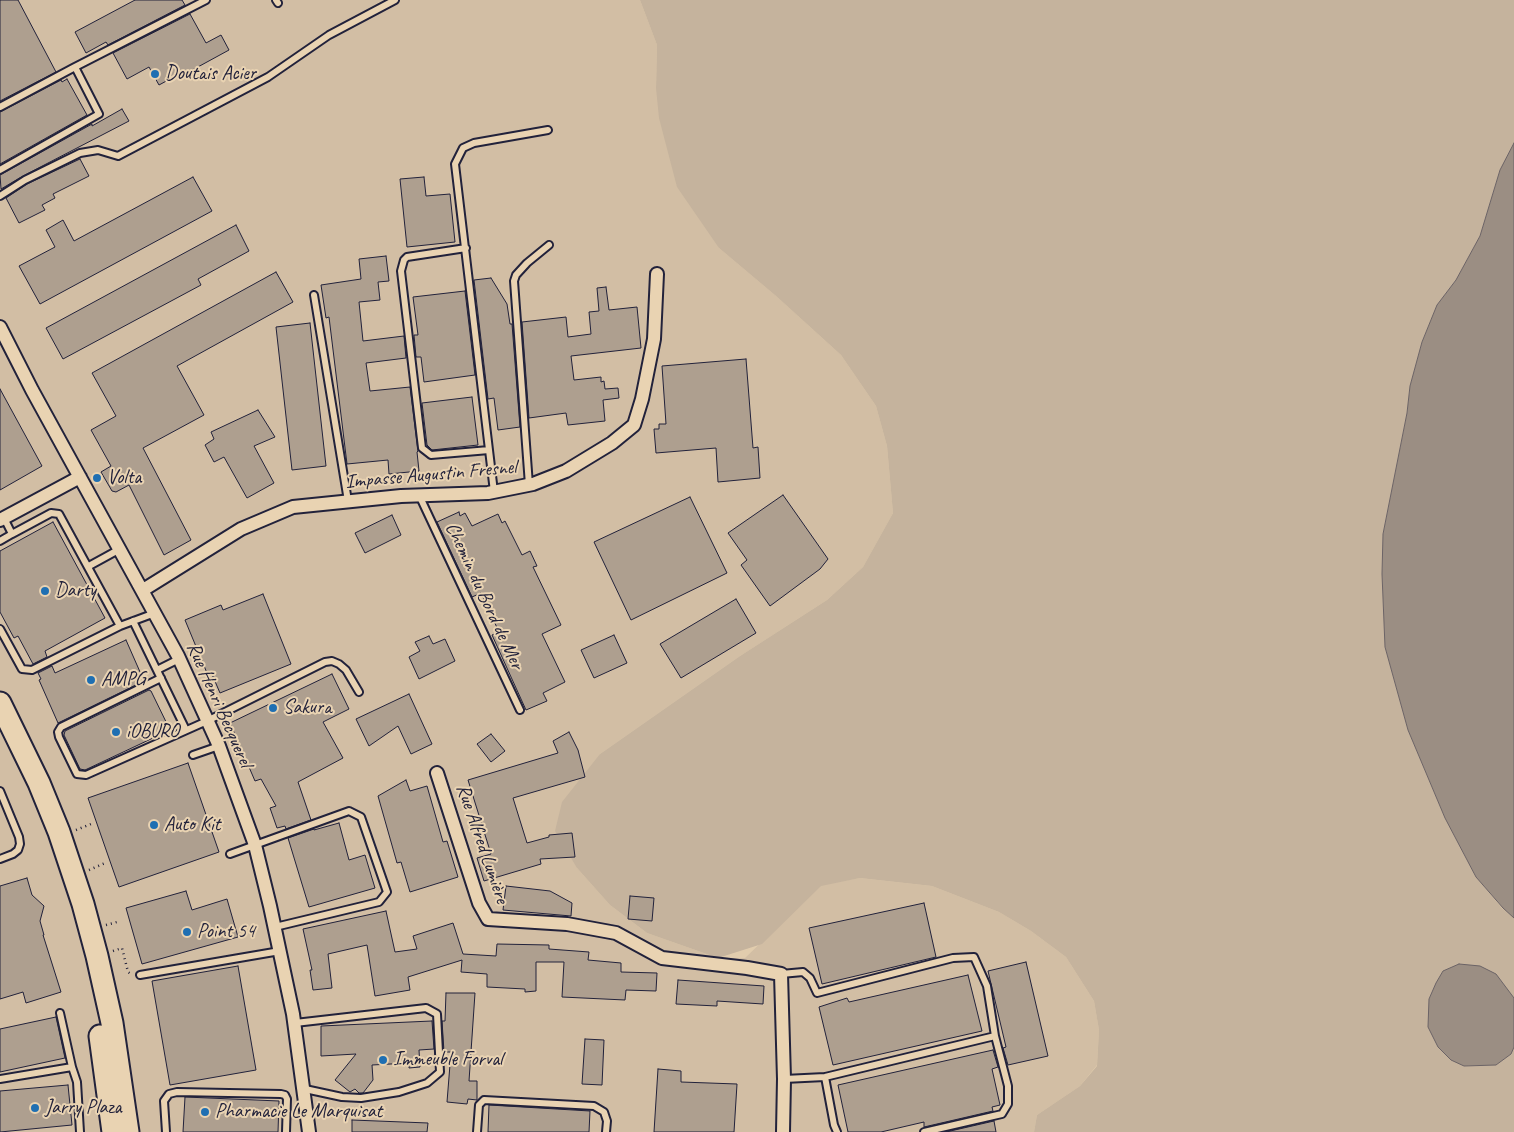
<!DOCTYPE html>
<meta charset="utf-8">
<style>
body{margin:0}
canvas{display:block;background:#e1ccad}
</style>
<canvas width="1514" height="1132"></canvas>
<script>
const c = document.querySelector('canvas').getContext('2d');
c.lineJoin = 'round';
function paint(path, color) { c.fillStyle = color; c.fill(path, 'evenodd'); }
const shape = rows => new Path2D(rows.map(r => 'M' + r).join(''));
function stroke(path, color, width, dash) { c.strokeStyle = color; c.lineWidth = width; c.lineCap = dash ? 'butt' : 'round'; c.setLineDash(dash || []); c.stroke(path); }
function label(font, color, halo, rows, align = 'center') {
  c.font = font + ' Caveat,sans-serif'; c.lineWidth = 4; c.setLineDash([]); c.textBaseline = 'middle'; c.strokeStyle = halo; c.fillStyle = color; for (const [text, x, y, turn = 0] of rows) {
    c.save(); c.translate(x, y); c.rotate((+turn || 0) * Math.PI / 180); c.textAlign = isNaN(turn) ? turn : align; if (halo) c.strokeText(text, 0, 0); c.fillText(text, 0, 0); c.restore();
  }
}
paint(shape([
 [0,0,640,0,657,45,656,88,719,248,776,296,841,355,876,406,887,446,893,513,863,567,827,600,740,656,600,754,577,868,610,905,647,933,718,958,745,958,821,885,860,878,932,886,999,912,1031,931,1066,957,1094,1001,1099,1030,1097,1065,1080,1086,1037,1115,1034,1132,0,1132]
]), '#d2bea4');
paint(shape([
 [640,0,1514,0,1514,143,1500,170,1480,236,1456,280,1437,305,1422,342,1410,386,1407,413,1383,534,1382,574,1385,647,1408,730,1445,818,1476,877,1502,908,1514,918,1514,998,1496,974,1443,971,1429,999,1464,1066,1496,1065,1511,1054,1514,1047,1514,1132,1034,1132,1037,1115,1080,1086,1097,1066,1099,1030,1094,1001,1066,957,1031,931,999,912,932,886,860,878,821,886,762,944,718,958,647,933,610,905,577,868,555,831,562,802,600,754,740,656,827,600,863,567,893,513,887,446,876,406,841,355,776,296,719,248,677,187,659,118,656,88,657,45]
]), '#c5b39d');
const water = shape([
 [1514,143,1514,918,1503,908,1476,877,1445,818,1408,730,1385,647,1382,574,1383,534,1407,413,1410,386,1422,342,1437,305,1456,280,1480,236,1500,170,1514,143],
 [1459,964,1480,966,1496,974,1514,998,1514,1047,1511,1054,1496,1065,1464,1066,1451,1060,1438,1047,1428,1027,1429,999,1436,983,1443,971,1459,964]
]);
paint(water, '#9b8e83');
stroke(water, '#6b6366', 1);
const building = shape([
 [0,0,18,0,56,72,0,101,0,0],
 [135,0,182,0,185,5,108,45,106,42,86,53,75,32,135,0],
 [190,14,206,43,221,35,229,50,185,74,183,72,159,85,149,67,127,79,113,53,190,14],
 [67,79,87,115,0,164,0,112,61,80,62,82,67,79],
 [122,109,129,121,23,176,1,189,0,175,92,124,92,126,122,109],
 [80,159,89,176,53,194,55,198,42,205,45,210,19,223,6,198,27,184,80,159],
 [193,177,212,211,40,304,19,266,55,247,46,230,63,220,74,241,193,177],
 [424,177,426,196,450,194,455,242,407,247,400,179,424,177],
 [236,225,249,251,198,279,201,285,63,359,46,328,236,225],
 [386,256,389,281,378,282,380,300,359,302,363,341,404,336,406,358,366,363,370,391,410,387,418,451,417,452,419,471,389,474,388,460,347,464,329,317,326,318,321,285,361,279,359,259,386,256],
 [276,272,293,302,177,366,204,415,143,448,191,540,164,555,129,485,116,492,112,491,101,472,111,466,91,430,116,416,92,373,276,272],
 [491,278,507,304,510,324,512,324,520,427,498,430,494,398,488,399,474,280,491,278],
 [606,287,609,310,637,307,641,348,571,356,574,380,601,377,601,382,604,381,605,389,618,388,619,398,603,400,605,421,568,425,566,413,529,418,522,322,566,317,568,337,591,334,589,312,599,311,597,288,606,287],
 [465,291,475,375,424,382,421,357,416,357,414,335,418,335,413,297,465,291],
 [310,323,326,466,292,470,276,327,310,323],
 [746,359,753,448,758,447,760,478,718,482,716,448,656,453,654,429,659,429,659,424,666,424,662,366,746,359],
 [0,389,42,466,0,490,0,389],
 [472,397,478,445,432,450,427,445,422,403,472,397],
 [258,410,275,437,254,446,274,483,247,498,224,457,214,462,205,445,214,439,211,432,258,410],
 [783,495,828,559,820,569,770,606,741,565,747,560,728,533,783,495],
 [690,497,727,573,631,620,594,542,690,497],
 [459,512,460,516,465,513,472,526,498,514,502,523,505,521,522,555,530,551,537,566,533,567,561,625,542,634,565,682,543,693,547,701,526,710,492,635,499,632,481,593,472,597,437,522,459,512],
 [392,515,401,535,365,553,355,533,392,515],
 [53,522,105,618,45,651,47,657,33,664,18,636,14,638,0,612,0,551,53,522],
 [263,594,291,664,220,693,211,672,207,673,185,620,221,605,223,610,263,594],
 [736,599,756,633,681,678,660,644,736,599],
 [614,635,627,663,594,678,581,650,614,635],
 [429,636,433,644,445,639,455,661,419,679,409,657,420,651,415,642,429,636],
 [126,640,144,681,58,723,39,680,41,679,38,673,52,666,55,673,126,640],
 [332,674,349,709,323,722,343,758,298,782,311,820,286,829,285,826,277,828,270,808,276,806,261,779,255,781,230,723,332,674],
 [149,690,151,691,170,730,85,770,80,769,64,735,65,731,149,690],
 [409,694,432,744,411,754,398,726,369,746,356,719,409,694],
 [569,732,578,750,585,777,513,798,527,843,549,837,549,835,572,833,575,857,540,859,541,864,484,881,477,858,491,854,468,780,558,753,553,741,569,732],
 [491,734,505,751,491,762,477,744,491,734],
 [188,763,219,852,119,887,88,798,188,763],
 [406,780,410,791,427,786,443,842,447,841,458,877,410,892,401,862,397,863,378,796,406,780],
 [339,823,349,860,365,855,375,888,309,907,288,838,314,829,314,830,339,823],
 [27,878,32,895,44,906,40,921,44,935,43,935,61,992,26,1003,23,992,0,999,0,886,27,878],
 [506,886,550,891,572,903,571,916,503,910,506,886],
 [186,891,192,910,227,899,238,937,142,964,126,908,186,891],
 [630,896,654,898,652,921,628,919,630,896],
 [924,903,936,957,822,984,809,928,924,903],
 [386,911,395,952,417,949,413,936,453,923,463,954,496,956,497,944,549,945,549,949,589,952,588,960,621,963,621,972,657,973,656,991,626,990,625,1000,562,997,564,962,536,962,536,991,525,992,525,989,487,987,487,974,461,972,462,960,408,977,410,990,375,996,367,945,328,954,332,988,313,990,310,970,312,970,303,929,386,911],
 [1026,962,1048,1056,1008,1065,1003,1048,1006,1047,988,971,1026,962],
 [238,966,256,1070,170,1085,152,981,238,966],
 [968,975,982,1031,833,1065,819,1007,847,998,849,1002,968,975],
 [678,980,764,986,763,1004,717,1001,717,1006,676,1004,678,980],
 [446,993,475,993,469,1081,477,1081,477,1100,468,1099,467,1104,447,1102,451,1052,444,1052,442,1021,445,1021,446,993],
 [56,1017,65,1058,0,1072,0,1029,56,1017],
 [432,1021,434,1049,419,1050,420,1067,409,1068,409,1063,372,1065,373,1080,363,1093,359,1093,355,1089,350,1092,335,1080,356,1054,321,1056,321,1026,432,1021],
 [585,1039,604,1040,602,1085,582,1084,585,1039],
 [993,1050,998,1067,992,1069,1000,1105,992,1107,993,1111,924,1127,924,1122,881,1132,848,1132,838,1085,993,1050],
 [658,1069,681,1071,681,1082,737,1084,734,1132,654,1132,658,1069],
 [68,1085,72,1125,0,1132,0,1091,68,1085],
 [185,1097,279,1101,278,1132,183,1132,185,1097],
 [489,1105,590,1111,589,1132,488,1132,489,1105],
 [352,1120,428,1123,427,1132,352,1132,352,1120],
 [994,1121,996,1132,946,1132,994,1121]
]);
paint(building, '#ae9f8f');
stroke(building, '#22223b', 1);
const lane = shape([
 [276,0,278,3],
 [75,67,206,0],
 [0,107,75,67,99,114,0,170],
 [0,196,25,180,80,153,98,150,118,156,268,77,329,35,395,0],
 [466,248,407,257,404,260,401,271,422,448,431,455,489,450],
 [314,295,348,501],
 [529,485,514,281,516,275,527,263,549,245],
 [494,492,455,164,463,148,474,143,548,130],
 [419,495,520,710],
 [12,534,51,513,59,514,120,626],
 [0,541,12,534,4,518],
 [89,566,120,549],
 [133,621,186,730],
 [0,629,22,669,32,670,120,626,155,613],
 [157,670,179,659],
 [161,678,61,727,58,732,59,737,77,774,86,775,207,721,325,662,332,661,339,664,346,670,359,692],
 [193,755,219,746],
 [0,791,19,837,20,844,18,850,13,854,0,859],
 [230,854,349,811,361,817,387,892,379,902,275,927],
 [781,974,803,972,810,978,817,993,953,958,974,957,987,986,995,1036,1008,1086,1008,1104,1002,1114,924,1132],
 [140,975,280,951],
 [60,1013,72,1067,77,1082,80,1132],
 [295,1023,426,1008,437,1014,440,1072,427,1083,399,1092,361,1098,342,1097,305,1089],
 [825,1077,834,1125,837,1132],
 [0,1079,72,1067],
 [784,1079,825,1077,995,1036],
 [166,1132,164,1101,169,1094,177,1092,281,1094,285,1095,287,1099,286,1132],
 [477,1132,479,1105,484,1100,594,1106,604,1112,607,1121,606,1132]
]);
const street = shape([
 [0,327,32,390,178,656,219,746,255,845,270,906,293,1014,309,1132],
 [0,520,80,477],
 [143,590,241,529,293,507,401,496,488,493,533,484,566,471,612,443,634,425,642,399,654,339,657,274],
 [437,773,479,903,488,919,567,924,616,933,662,958,747,968,781,974,784,1079,783,1132]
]);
const primary = shape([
 [0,703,39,783,59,832,83,904,97,956,112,1023,128,1132],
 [100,1036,113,1132]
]);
stroke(lane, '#22223b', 10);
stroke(street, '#22223b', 16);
stroke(primary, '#22223b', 25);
stroke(shape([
 [76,830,91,824],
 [89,870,105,863],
 [106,925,117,922],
 [113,951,122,948,128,972,131,974]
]), '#22223b', 2.5, [1, 4]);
stroke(lane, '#e9d3b2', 6);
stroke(street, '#e9d3b2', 12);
stroke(primary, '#e9d3b2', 21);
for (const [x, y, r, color] of [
 [155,74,5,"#1f6fb2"],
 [97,478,5,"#1f6fb2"],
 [45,591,5,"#1f6fb2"],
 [91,680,5,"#1f6fb2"],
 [273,708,5,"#1f6fb2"],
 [116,732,5,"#1f6fb2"],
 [154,825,5,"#1f6fb2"],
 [187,932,5,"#1f6fb2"],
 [383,1060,5,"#1f6fb2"],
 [35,1108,5,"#1f6fb2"],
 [205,1112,5,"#1f6fb2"]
]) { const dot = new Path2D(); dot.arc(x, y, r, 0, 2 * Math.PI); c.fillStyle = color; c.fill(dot); stroke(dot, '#e9d3b2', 2); }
label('20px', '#22223b', '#e9d3b2', [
 ["Doutais Acier",165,74],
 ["Volta",107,478],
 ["Darty",55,591],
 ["AMPG",101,680],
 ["Sakura",283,708],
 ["iOBURO",126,732],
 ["Auto Kit",164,825],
 ["Point 54",197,932],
 ["Immeuble Forval",393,1060],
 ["Jarry Plaza",45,1108],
 ["Pharmacie Le Marquisat",215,1112]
], 'left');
label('20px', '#22223b', '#e9d3b2', [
 ["Impasse Augustin Fresnel",431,475,-5],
 ["Chemin du Bord de Mer",484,596,65],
 ["Rue Henri Becquerel",219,705,66],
 ["Rue Alfred Lumière",482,844,71]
]);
</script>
